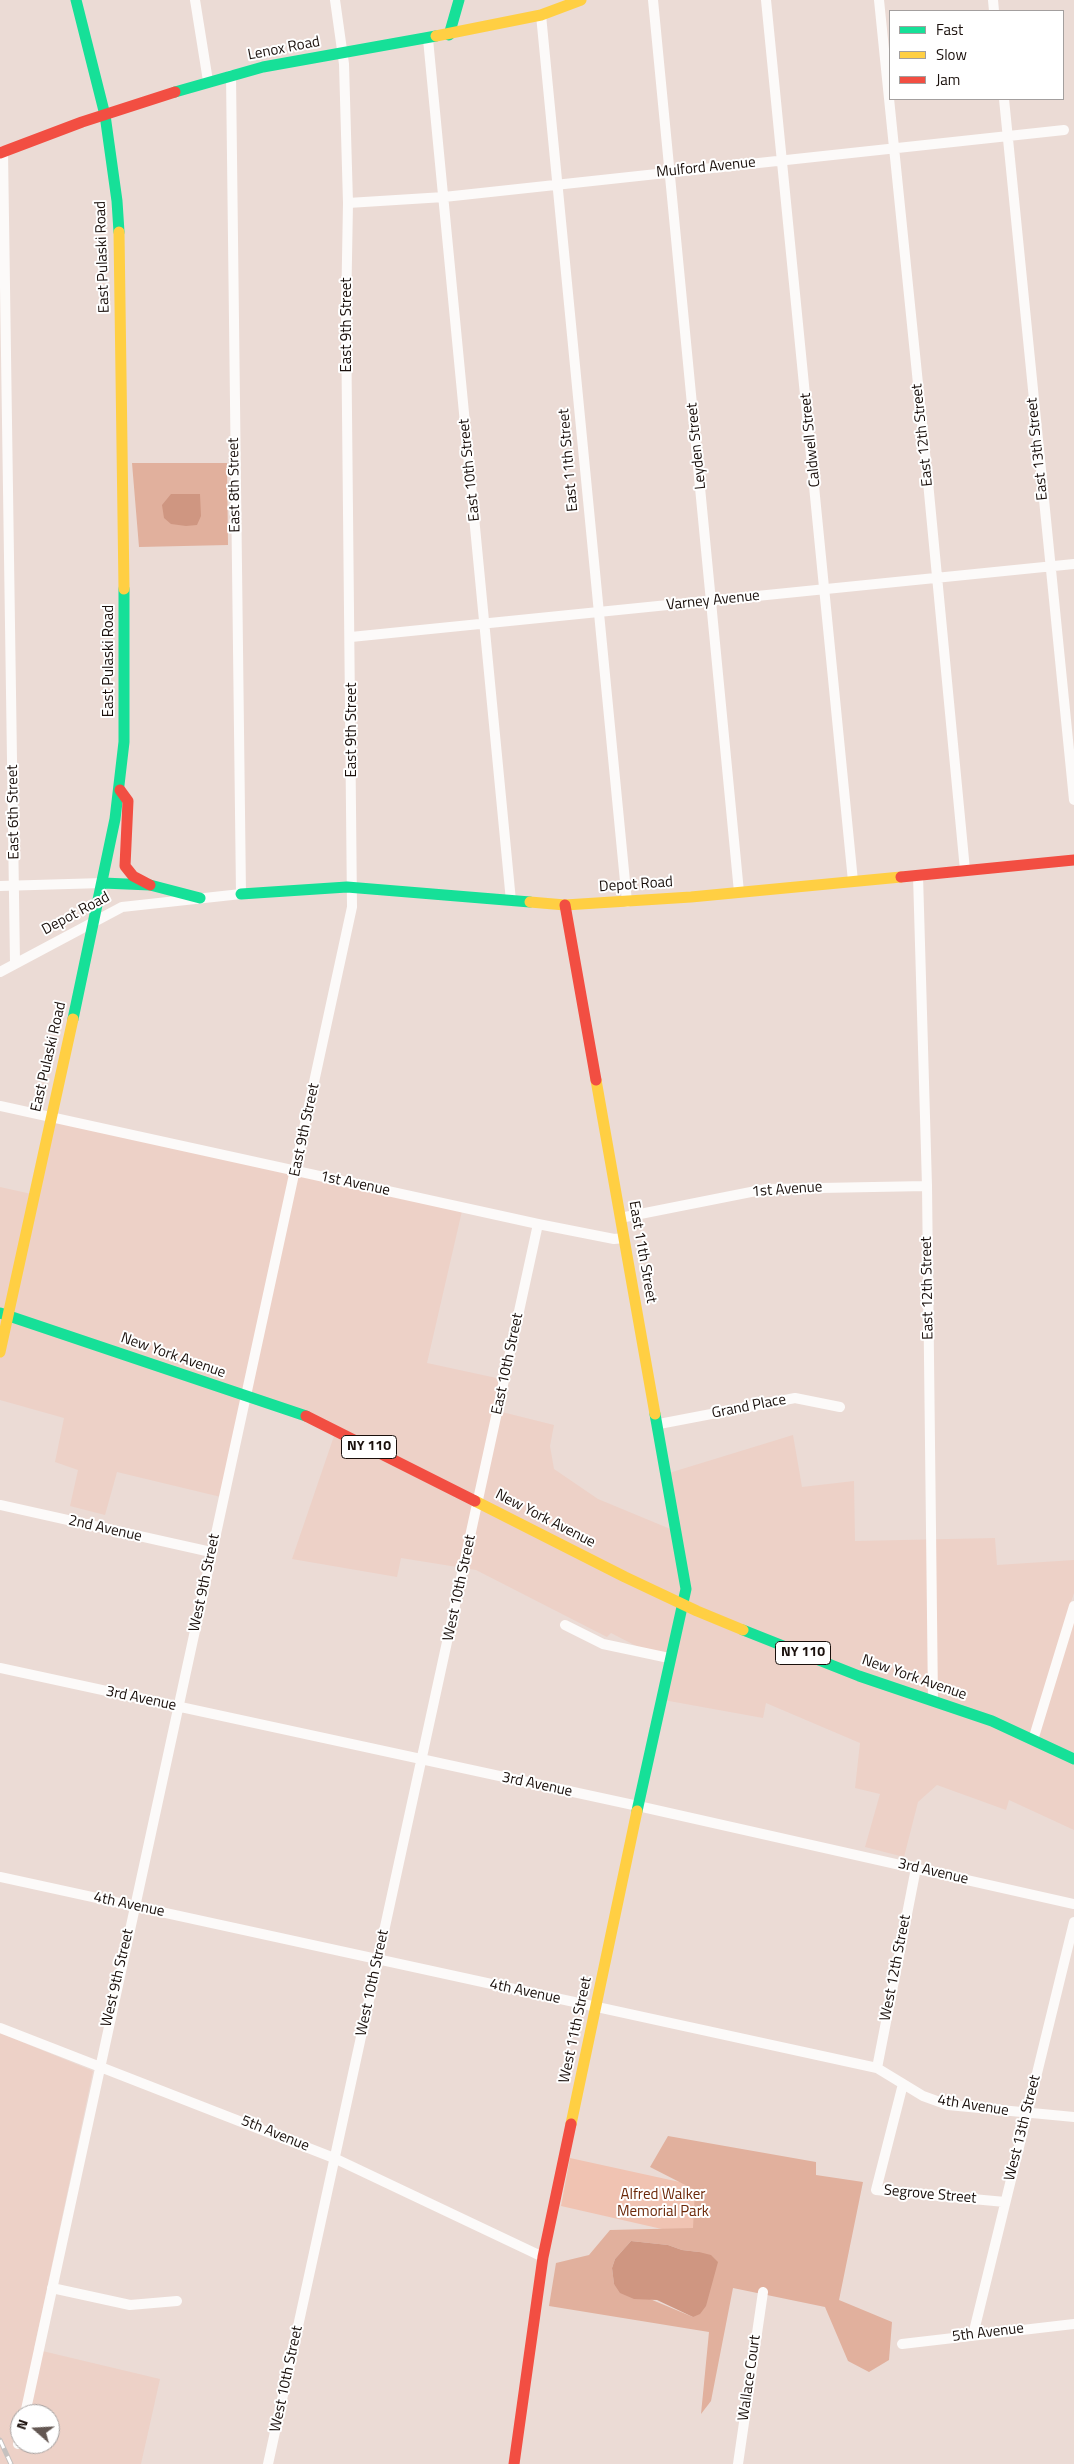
<!DOCTYPE html>
<style>
body{margin:0}
#map{position:relative;width:1074px;height:2464px;overflow:hidden;background:#ebdbd5;font-family:"Titillium Web",sans-serif}
canvas{display:block}
.legend{position:absolute;left:889px;top:10px;width:175px;height:90px;box-sizing:border-box;background:#fff;border:1px solid #a39f9e;margin:0;padding:6px 9px;list-style:none;font-size:15px;color:#1a100c}
.legend li{display:flex;align-items:center;gap:10px;height:25px}
.legend b{width:25px;border:1px solid #a39f9e}
.north{position:absolute;left:10px;top:2404px;width:50px;height:50px;box-sizing:border-box;background:#fff;border:1px solid #a39f9e;border-radius:50%;rotate:289deg;font-size:14px;font-weight:700;line-height:20px;text-align:center;color:#1a100c}
.north::after{content:'';display:block;margin:auto;width:18px;height:22px;background:#635752;clip-path:polygon(50% 0,100% 100%,50% 72%,0 100%)}
</style>
<div id="map">
<canvas width="1074" height="2464"></canvas>
<ul class="legend">
<li><b style="height:6px;background:#16e098"></b>Fast</li>
<li><b style="height:6px;background:#ffcf43"></b>Slow</li>
<li><b style="height:6px;background:#f24e42"></b>Jam</li>
</ul>
<div class="north">N</div>
</div>
<script>
const c = document.querySelector('canvas').getContext('2d');
c.lineJoin = 'round';
function paint(path, color) { c.fillStyle = color; c.fill(path, 'evenodd'); }
const shape = rows => new Path2D(rows.map(r => 'M' + r).join(''));
function stroke(path, color, width, dash) { c.strokeStyle = color; c.lineWidth = width; c.lineCap = dash ? 'butt' : 'round'; c.setLineDash(dash || []); c.stroke(path); }
function label(font, color, halo, rows, align = 'center') {
  c.font = font + ' "Titillium Web",sans-serif'; c.lineWidth = 4; c.setLineDash([]); c.textBaseline = 'middle'; c.strokeStyle = halo; c.fillStyle = color; for (const [text, x, y, turn = 0] of rows) {
    c.save(); c.translate(x, y); c.rotate((+turn || 0) * Math.PI / 180); c.textAlign = isNaN(turn) ? turn : align; if (halo) c.strokeText(text, 0, 0); c.fillText(text, 0, 0); c.restore();
  }
}
paint(shape([
 [51,1119,462,1211,427,1363,501,1379,494,1410,554,1425,550,1446,554,1469,598,1499,680,1533,669,1473,793,1435,802,1487,854,1481,855,1541,995,1538,997,1565,1074,1560,1074,1593,1071,1602,1074,1603,1074,1830,1009,1800,1006,1810,937,1785,918,1802,904,1857,865,1847,880,1794,855,1788,860,1743,766,1703,763,1718,658,1699,668,1655,642,1649,611,1633,607,1637,476,1570,401,1558,397,1577,292,1559,335,1433,245,1398,221,1497,117,1472,105,1515,70,1506,78,1470,55,1462,64,1418,0,1400,0,1187,36,1195],
 [0,2033,93,2071,34,2349,160,2379,141,2464,0,2464],
 [20,2414,50,2414,50,2444,20,2444]
]), '#edd1c7');
paint(shape([
 [570,2158,707,2188,697,2237,561,2206]
]), '#f0c3b2');
paint(shape([
 [132,463,227,463,228,545,139,547],
 [668,2136,816,2162,816,2175,863,2182,839,2300,892,2322,889,2360,869,2372,848,2361,825,2307,733,2288,711,2401,701,2414,709,2332,549,2306,556,2263,589,2255,610,2230,693,2228,695,2190,650,2167],
 [631,2241,668,2245,682,2250,699,2252,693,2317,614,2284,612,2268,615,2259]
]), '#e1b09d');
paint(shape([
 [171,494,200,494,201,516,197,525,186,526,171,524,164,518,162,505],
 [631,2241,668,2245,682,2250,699,2252,711,2255,718,2262,706,2306,700,2314,693,2317,657,2300,634,2299,620,2293,614,2284,612,2268,615,2259]
]), '#cf9681');
stroke(shape([
 [195,0,208,81],
 [653,0,739,892],
 [766,0,853,881],
 [879,0,928,482,965,870],
 [993,0,994,11],
 [541,15,627,902],
 [428,39,511,901],
 [1004,99,1074,800],
 [3,151,15,963],
 [348,203,444,197,1064,130],
 [351,637,1074,564],
 [918,875,927,1186,933,1701],
 [0,886,103,883],
 [0,972,122,907,241,894,231,75],
 [0,1106,538,1224,614,1239,624,1238],
 [620,1218,766,1189,927,1186],
 [659,1424,795,1398,840,1407],
 [0,1505,211,1552],
 [565,1625,603,1644,669,1658],
 [0,1668,638,1806,1074,1904],
 [1033,1740,1074,1606],
 [0,1877,877,2068,923,2096,948,2105,1074,2117],
 [0,2028,334,2158,543,2257],
 [877,2068,916,1868],
 [903,2084,876,2190,1005,2202],
 [52,2288,130,2305,177,2301],
 [973,2335,1074,1922],
 [902,2344,1074,2324],
 [25,2414,352,907,346,314,348,203,344,64,335,0],
 [18,2444,20,2437],
 [268,2464,538,1224],
 [738,2464,763,2292]
]), '#fcfaf9', 10);
stroke(shape([
 [76,0,105,115,117,201,119,232],
 [449,35,459,0],
 [175,92,263,67,436,36],
 [103,883,150,885,200,898],
 [241,894,347,887,530,902],
 [73,1019,115,819,124,742,124,589],
 [0,1313,306,1416],
 [743,1630,859,1676,992,1721,1074,1759],
 [637,1811,686,1589,655,1414]
]), '#16e098', 11);
stroke(shape([
 [436,36,541,15,581,0],
 [119,232,124,589],
 [530,902,565,905,691,897,901,877],
 [596,1080,655,1414],
 [0,1352,73,1019],
 [475,1501,625,1577,697,1611,743,1630],
 [571,2124,637,1811]
]), '#ffcf43', 11);
stroke(shape([
 [0,153,82,122,175,92],
 [120,790,128,801,125,866,133,876,150,885],
 [901,877,1074,860],
 [565,905,596,1080],
 [306,1416,475,1501],
 [514,2464,543,2257,571,2124]
]), '#f24e42', 11);
const rail = shape([
 [0,2440,11,2464]
]);
stroke(rail, '#c5c1bf', 5);
stroke(rail, '#fff', 3, [9]);
for (const [x, y, w] of [
 [369,1447,55],
 [803,1653,55]
]) { const box = new Path2D(); box.roundRect(x - w / 2, y - 11.5, w, 23, 4); c.fillStyle = '#fff'; c.fill(box); stroke(box, '#1a100c', 1); }
label('bold 14px', '#1a100c', null, [
 ["NY 110",369,1447],
 ["NY 110",803,1653]
]);
label('15px', '#1a100c', '#fff', [
 ["Lenox Road",284,49,-11],
 ["Mulford Avenue",706,168,-6],
 ["East Pulaski Road",103,257,-92],
 ["East 9th Street",347,325,-90],
 ["East 12th Street",923,435,-96],
 ["Caldwell Street",811,440,-96],
 ["Leyden Street",697,446,-96],
 ["East 13th Street",1038,449,-96],
 ["East 11th Street",569,460,-95],
 ["East 10th Street",470,470,-96],
 ["East 8th Street",235,485,-91],
 ["Varney Avenue",713,601,-6],
 ["East Pulaski Road",109,661,-90],
 ["East 9th Street",352,730,-90],
 ["East 6th Street",14,812,-91],
 ["Depot Road",636,885,-4],
 ["Depot Road",76,914,-28],
 ["East Pulaski Road",49,1057,-77],
 ["East 9th Street",305,1130,-78],
 ["1st Avenue",355,1184,12],
 ["1st Avenue",787,1190,-4],
 ["East 11th Street",642,1252,80],
 ["East 12th Street",928,1288,-91],
 ["New York Avenue",173,1356,19],
 ["East 10th Street",508,1364,-78],
 ["Grand Place",749,1407,-11],
 ["New York Avenue",545,1519,27],
 ["2nd Avenue",105,1529,13],
 ["West 9th Street",205,1583,-78],
 ["West 10th Street",460,1588,-78],
 ["New York Avenue",914,1678,19],
 ["3rd Avenue",141,1699,12],
 ["3rd Avenue",537,1785,12],
 ["3rd Avenue",933,1872,13],
 ["4th Avenue",129,1905,12],
 ["West 12th Street",896,1968,-79],
 ["West 9th Street",118,1978,-77],
 ["West 10th Street",373,1983,-78],
 ["4th Avenue",525,1992,12],
 ["West 11th Street",576,2030,-78],
 ["4th Avenue",973,2106,9],
 ["West 13th Street",1023,2128,-76],
 ["5th Avenue",275,2134,22],
 ["Segrove Street",930,2195,5],
 ["5th Avenue",988,2333,-7],
 ["Wallace Court",750,2378,-82],
 ["West 10th Street",287,2379,-78]
]);
label('15px', '#6c2809', '#fff', [
 ["Alfred Walker",663,2195],
 ["Memorial Park",663,2212]
]);
</script>
